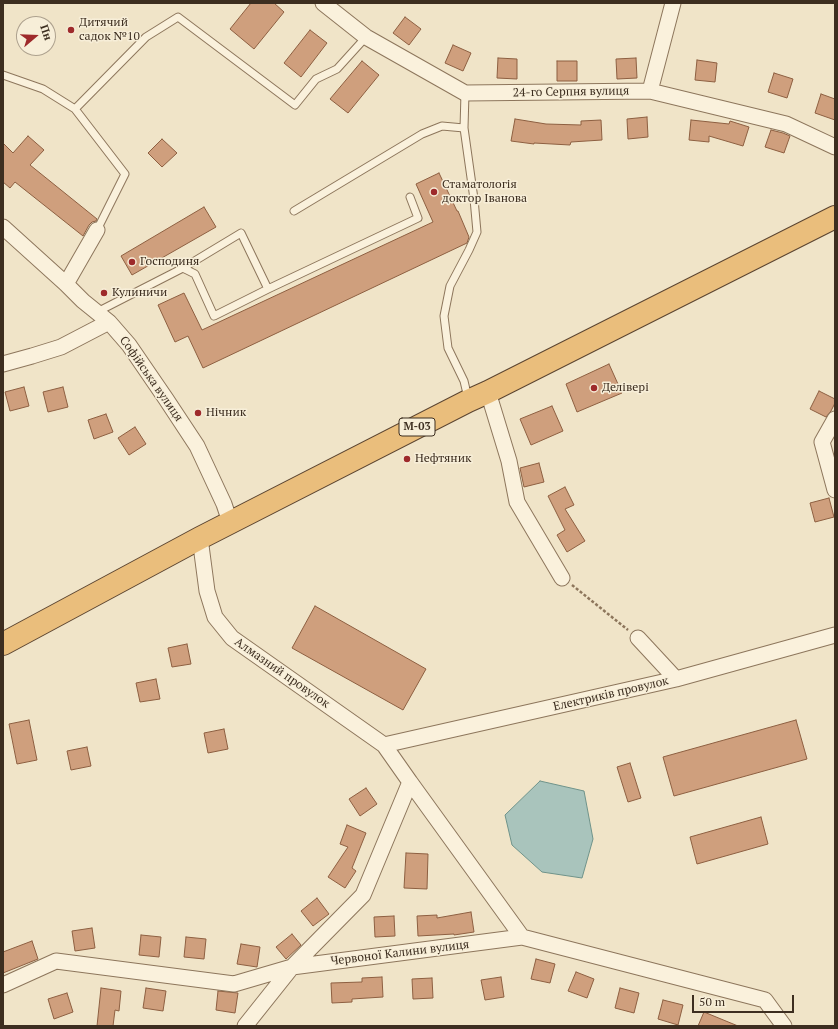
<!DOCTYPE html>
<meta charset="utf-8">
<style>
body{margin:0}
#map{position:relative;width:838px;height:1029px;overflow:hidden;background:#f0e4c8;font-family:"PT Serif",serif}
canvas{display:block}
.frame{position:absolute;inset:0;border:4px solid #3d2e20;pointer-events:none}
.north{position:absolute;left:16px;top:16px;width:40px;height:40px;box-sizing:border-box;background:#f7eed8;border:1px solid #ada18e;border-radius:50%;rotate:71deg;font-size:11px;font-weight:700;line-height:16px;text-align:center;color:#3d2e20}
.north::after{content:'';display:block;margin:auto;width:14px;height:18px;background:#9e2a2b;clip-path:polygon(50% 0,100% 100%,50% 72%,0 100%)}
.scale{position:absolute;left:692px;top:995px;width:102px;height:18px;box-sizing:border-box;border:2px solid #3d2e20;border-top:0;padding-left:5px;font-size:12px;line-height:14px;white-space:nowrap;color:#3d2e20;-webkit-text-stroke:3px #f7eed8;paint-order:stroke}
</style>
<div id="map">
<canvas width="838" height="1029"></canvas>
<div class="frame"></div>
<div class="north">Пн</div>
<div class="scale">50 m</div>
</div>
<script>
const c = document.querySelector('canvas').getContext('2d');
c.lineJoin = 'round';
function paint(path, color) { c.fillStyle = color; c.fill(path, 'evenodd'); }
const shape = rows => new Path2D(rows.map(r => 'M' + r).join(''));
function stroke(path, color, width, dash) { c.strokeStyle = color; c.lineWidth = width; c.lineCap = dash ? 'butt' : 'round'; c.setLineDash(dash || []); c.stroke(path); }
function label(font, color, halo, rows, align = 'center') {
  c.font = font + ' "PT Serif",serif'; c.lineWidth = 3; c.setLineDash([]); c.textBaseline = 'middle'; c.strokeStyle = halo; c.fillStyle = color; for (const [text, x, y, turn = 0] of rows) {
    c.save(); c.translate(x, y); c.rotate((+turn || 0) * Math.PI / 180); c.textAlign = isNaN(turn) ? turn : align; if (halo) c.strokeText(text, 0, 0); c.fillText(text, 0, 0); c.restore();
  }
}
const water = shape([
 [540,781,584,791,593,839,582,878,542,872,512,845,505,815,540,781]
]);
paint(water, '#a9c4bc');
stroke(water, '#6f938a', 1);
const building = shape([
 [251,3,274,3,284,12,254,49,230,29,251,3],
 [405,17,421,29,409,45,393,33,405,17],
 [310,30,327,43,301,77,284,63,310,30],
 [453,45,471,53,463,71,445,63,453,45],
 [498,58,517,59,517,79,497,78,498,58],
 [636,58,637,78,617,79,616,59,636,58],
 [697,60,717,63,715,82,695,80,697,60],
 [362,61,379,75,348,113,330,99,362,61],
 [557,61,577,61,577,81,557,81,557,61],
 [774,73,793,79,787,98,768,92,774,73],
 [821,94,835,99,835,120,815,113,821,94],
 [647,117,648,137,628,139,627,119,647,117],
 [515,119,546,124,581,125,581,121,601,120,602,140,571,142,570,145,534,143,534,144,511,141,515,119],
 [691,120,729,124,730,121,749,127,743,146,709,136,709,142,689,140,691,120],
 [771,130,783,133,790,136,784,153,765,147,771,130],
 [28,136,44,150,30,165,97,219,96,221,92,222,89,225,83,236,15,182,10,188,3,182,3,143,13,153,28,136],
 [162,139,177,153,162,167,148,153,162,139],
 [439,173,457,211,458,211,469,237,467,243,203,368,188,336,175,342,158,305,184,293,202,330,433,222,416,184,439,173],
 [204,207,216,227,132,275,121,256,204,207],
 [609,364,622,393,577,412,566,384,609,364],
 [24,387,29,406,10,411,5,392,24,387],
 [63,387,68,407,48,412,43,392,63,387],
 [819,391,835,399,835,403,831,411,826,417,810,409,819,391],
 [552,406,563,431,531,445,520,419,552,406],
 [106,414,113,432,94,439,88,420,106,414],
 [135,427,146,444,129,455,118,438,135,427],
 [539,463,544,482,524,487,520,468,539,463],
 [565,487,574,505,565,509,585,541,567,552,557,535,565,530,548,496,565,487],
 [829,498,834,517,815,522,810,503,829,498],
 [315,606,426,669,403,710,292,648,315,606],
 [187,644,191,664,172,667,168,648,187,644],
 [156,679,160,699,140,702,136,683,156,679],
 [29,720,37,760,17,764,9,724,29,720],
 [796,720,807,759,674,796,663,757,796,720],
 [224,729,228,749,208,753,204,733,224,729],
 [87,747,91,766,71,770,67,751,87,747],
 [630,763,641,798,628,802,617,767,630,763],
 [366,788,377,804,360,816,349,799,366,788],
 [761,817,768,844,697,864,690,837,761,817],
 [347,825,366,833,352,868,356,871,345,888,328,877,348,847,340,844,347,825],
 [406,853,428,854,427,889,404,888,406,853],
 [317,898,329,914,313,926,301,911,317,898],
 [471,912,474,932,454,935,454,934,418,936,417,916,437,915,437,918,471,912],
 [394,916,395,936,375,937,374,917,394,916],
 [92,928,95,948,75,951,72,931,92,928],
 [292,934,301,945,286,959,276,947,292,934],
 [141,935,161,937,159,957,139,955,141,935],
 [186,937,206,939,204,959,184,957,186,937],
 [32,941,38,959,3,973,3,952,32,941],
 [241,944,260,947,257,967,237,964,241,944],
 [536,959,555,964,550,983,531,979,536,959],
 [576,972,594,979,587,998,568,991,576,972],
 [382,977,383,997,352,999,352,1002,332,1003,331,983,362,982,362,978,382,977],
 [501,977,504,997,485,1000,481,980,501,977],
 [432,978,433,998,413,999,412,979,432,978],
 [101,988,121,991,119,1011,115,1010,113,1026,97,1026,101,988],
 [146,988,166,991,163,1011,143,1008,146,988],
 [620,988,639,993,634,1013,615,1008,620,988],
 [218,991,238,993,235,1013,216,1010,218,991],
 [67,993,73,1012,54,1019,48,999,67,993],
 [663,1000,683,1005,678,1025,658,1019,663,1000],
 [704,1012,738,1026,698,1026,704,1012]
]);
paint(building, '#cf9f7d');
stroke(building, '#8d5f41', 1);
const service = shape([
 [3,75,43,89,75,109,125,174,97,230],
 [465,93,464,128,474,199,477,232,469,250,450,286,444,316,448,348,464,381,468,398],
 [75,109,146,37,178,17,295,105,316,79,337,69,366,37],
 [294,211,422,134,442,126,464,128],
 [183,268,241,233,268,289],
 [97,312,183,268,195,274,214,316,268,289,418,218,410,197]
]);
const minor = shape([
 [323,3,366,37,465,93,650,91,786,124,835,147],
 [650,91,673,3],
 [3,227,66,284,83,301,109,322,129,345,166,399,197,446,224,504,230,522],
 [66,284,97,230],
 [3,364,32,356,61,347,109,322],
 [488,392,509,461,517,502,562,578],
 [835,419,822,442,835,490],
 [200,538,207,591,215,617,232,638,384,745,410,782,363,895,292,967,245,1026],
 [638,638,676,679],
 [384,745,676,679,835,635],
 [410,782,522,937],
 [3,985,56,961,234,984,292,967,522,937,765,1000,784,1026]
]);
const trunk = shape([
 [3,644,200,538,468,401,488,392,835,217]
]);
stroke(service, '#8d765c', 9);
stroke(minor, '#8d765c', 17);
stroke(trunk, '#5b4430', 24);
stroke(shape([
 [572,585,628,630]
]), '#8d765c', 2.5, [3, 2]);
stroke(service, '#faf1dc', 7);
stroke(minor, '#faf1dc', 15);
stroke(trunk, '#eabe7c', 22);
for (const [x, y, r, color] of [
 [71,30,4,"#9e2a2b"],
 [434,192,4,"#9e2a2b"],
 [132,262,4,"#9e2a2b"],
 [104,293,4,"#9e2a2b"],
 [594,388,4,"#9e2a2b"],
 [198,413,4,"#9e2a2b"],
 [407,459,4,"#9e2a2b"]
]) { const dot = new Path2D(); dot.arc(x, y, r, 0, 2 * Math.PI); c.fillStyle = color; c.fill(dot); stroke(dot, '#f7eed8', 1.5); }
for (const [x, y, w] of [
 [417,427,36]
]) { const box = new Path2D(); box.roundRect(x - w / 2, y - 9, w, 18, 3); c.fillStyle = '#f7eed8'; c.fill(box); stroke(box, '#3d2e20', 1); }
label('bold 11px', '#3d2e20', null, [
 ["М-03",417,427]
]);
label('12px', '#3d2e20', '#f7eed8', [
 ["Дитячий",79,23],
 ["садок №10",79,37],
 ["Стаматологія",442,185],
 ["доктор Іванова",442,199],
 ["Господиня",140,262],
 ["Кулиничи",112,293],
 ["Делівері",602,388],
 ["Нічник",206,413],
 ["Нефтяник",415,459]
], 'left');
label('12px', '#3d2e20', '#f7eed8', [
 ["24-го Серпня вулиця",571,92,-1],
 ["Софійська вулиця",151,379,55],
 ["Алмазний провулок",282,673,35],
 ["Електриків провулок",611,694,-13],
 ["Червоної Калини вулиця",400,953,-7]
]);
</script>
